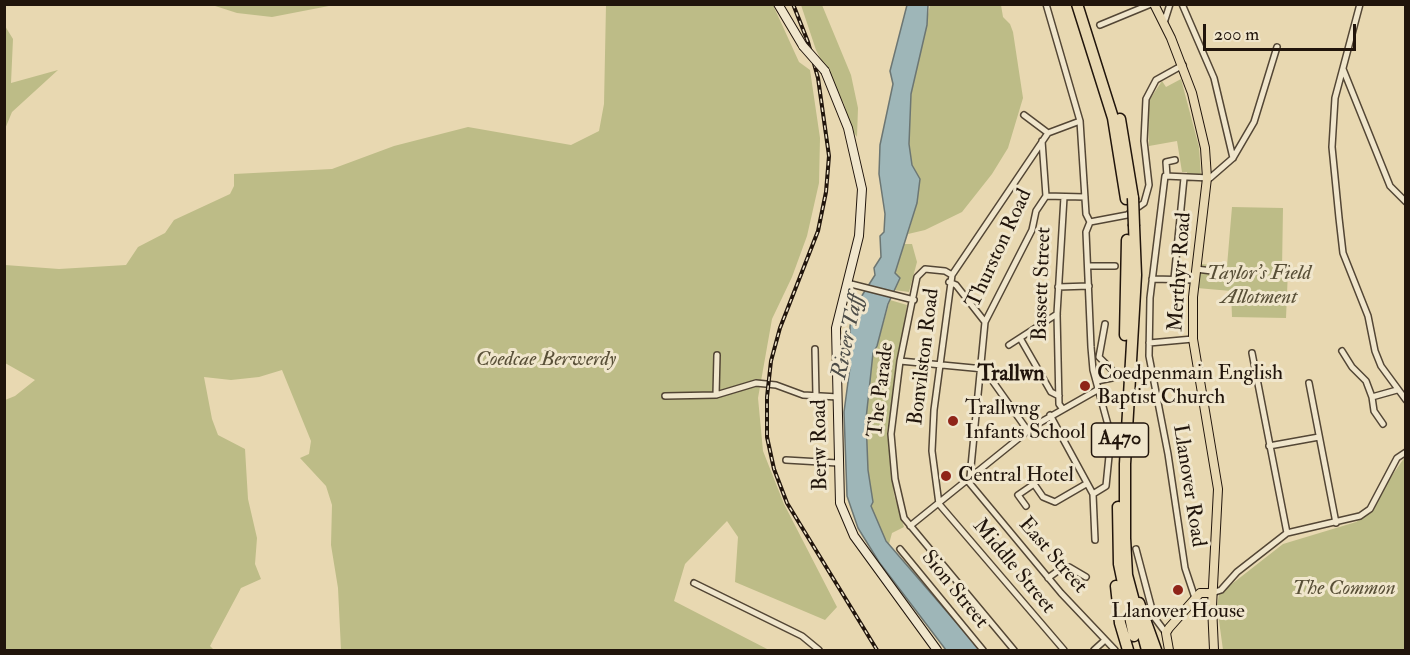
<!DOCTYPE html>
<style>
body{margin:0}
#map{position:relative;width:1410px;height:655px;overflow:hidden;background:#e8d8b1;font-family:"IM FELL Double Pica",serif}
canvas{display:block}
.frame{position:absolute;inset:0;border:6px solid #21150c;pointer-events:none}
.scale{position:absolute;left:1203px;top:24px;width:153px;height:27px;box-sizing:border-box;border:3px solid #21150c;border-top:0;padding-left:8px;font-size:18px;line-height:21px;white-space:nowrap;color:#21150c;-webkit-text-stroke:4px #f0e6cc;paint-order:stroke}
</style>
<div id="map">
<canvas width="1410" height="655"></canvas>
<div class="frame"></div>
<div class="scale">200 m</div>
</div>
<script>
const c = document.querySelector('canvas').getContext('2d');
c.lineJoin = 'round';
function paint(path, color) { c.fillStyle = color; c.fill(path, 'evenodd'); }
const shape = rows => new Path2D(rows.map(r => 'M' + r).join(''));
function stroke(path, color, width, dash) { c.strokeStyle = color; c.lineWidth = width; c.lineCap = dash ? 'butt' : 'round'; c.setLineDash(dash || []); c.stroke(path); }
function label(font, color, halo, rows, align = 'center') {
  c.font = font + ' "IM FELL Double Pica",serif'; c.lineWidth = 6; c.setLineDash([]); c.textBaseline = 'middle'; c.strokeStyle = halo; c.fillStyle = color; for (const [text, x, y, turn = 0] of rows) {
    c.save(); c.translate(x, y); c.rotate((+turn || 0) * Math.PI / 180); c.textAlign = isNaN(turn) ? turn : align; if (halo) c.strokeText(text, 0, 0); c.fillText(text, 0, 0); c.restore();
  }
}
paint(shape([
 [212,5,334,4,334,5,272,17,237,13],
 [606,5,773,5,799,62,810,70,820,138,819,183,807,236,792,277,772,319,758,398,763,451,784,504,837,607,825,620,735,582,738,537,727,521,685,564,674,601,769,650,341,650,338,588,331,545,332,505,326,486,300,458,309,454,311,441,282,370,259,377,231,380,204,377,212,419,218,435,245,449,248,499,257,538,255,564,261,579,241,588,210,646,214,650,5,650,5,400,15,396,35,380,5,363,5,265,59,269,126,265,138,247,165,233,174,220,230,194,234,186,234,174,332,169,394,146,468,127,571,145,599,131,604,104],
 [801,5,822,5,851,75,858,108,857,137,852,130,844,104,816,50],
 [930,5,1001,5,1003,17,1010,24,1013,32,1023,98,1008,148,992,174,962,212,925,230,908,234,917,203,920,179,912,165,909,144,911,94],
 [5,26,13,39,11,83,58,70,12,112,5,129],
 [1181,79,1199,147,1201,176,1187,176,1187,172,1182,172,1177,141,1149,146,1148,102,1162,81,1166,87],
 [1232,207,1283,208,1282,269,1288,270,1286,318,1232,317,1231,291,1197,288,1200,264,1227,266],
 [902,244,912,244,917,262,909,292,894,290,900,278,895,273],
 [890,300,907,305,887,432,894,495,904,527,892,533,889,544,881,533,871,505,873,502,868,470,866,419,873,353,877,346],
 [1405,457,1405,650,1223,650,1217,606,1219,594,1283,544,1356,522,1373,511,1388,481]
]), '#bdbc87');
const water = shape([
 [907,5,928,5,927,25,911,94,909,144,912,165,920,179,917,203,895,273,900,278,888,304,877,346,873,353,866,419,868,470,873,502,871,506,886,541,980,650,946,650,879,562,858,528,847,496,844,412,850,367,850,326,856,305,875,275,874,268,881,257,880,236,884,232,885,214,879,174,880,145,893,84,890,71,907,5]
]);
paint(water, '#9eb6b8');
stroke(water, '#6c7673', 1.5);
const street = shape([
 [1046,4,1080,121,1086,214,1090,222],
 [1182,4,1214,78,1233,158],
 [1360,4,1335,98,1332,147,1339,218,1343,253,1368,316,1375,351,1381,366,1406,400],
 [1164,23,1170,4],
 [1100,25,1151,4],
 [1343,69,1390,186,1406,202],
 [1024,115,1048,133],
 [1167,176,1166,162,1175,160],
 [1046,196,1085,197],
 [1090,222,1086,232,1091,347,1093,370,1111,436,1106,486,1093,494],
 [1090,222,1127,215,1144,203,1149,185,1144,141,1146,99,1156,80,1183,65],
 [1088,266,1115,266],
 [1196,269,1228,273],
 [952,275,945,271,925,269,917,277,900,361,891,434,895,479,904,518,1014,650],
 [1152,279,1195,280],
 [1174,279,1184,178],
 [949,282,956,285,985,322],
 [847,283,914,300],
 [1058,287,1089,286],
 [1020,338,1051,392,1059,396],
 [1149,343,1193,339],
 [1009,345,1057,314],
 [815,349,816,396],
 [1342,351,1352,367,1366,381,1372,397,1397,390],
 [1252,353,1287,533],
 [900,361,984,369,1028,431],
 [1097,381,1112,378,1113,371,1099,357,1105,324],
 [1309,383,1336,523],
 [716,395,717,355],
 [665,396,716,395,756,383,776,385,803,395,838,397],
 [1372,397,1374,411,1383,424],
 [1062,408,1059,404,1057,314,1064,197],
 [1050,415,1093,494,1095,540],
 [1269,446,1319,437],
 [786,460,838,463],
 [970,477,985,322,1032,230,1036,211,1046,196,1042,141],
 [967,480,1061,593,1115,650],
 [1026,506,1018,495,1034,484,1043,497,1055,502,1086,484],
 [910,526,1034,426,1099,389],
 [900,549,983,650],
 [1136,549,1154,617,1166,633],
 [1048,578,1059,570,1069,567,1086,577],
 [694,583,802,636,819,650],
 [1212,593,1221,590,1237,572,1287,533,1360,516,1370,509,1397,458,1406,452],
 [1195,598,1185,568,1168,454,1149,356,1150,298,1165,176,1210,178,1233,158,1254,122,1277,47],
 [1064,650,939,504,932,451,934,410,952,275,1048,133,1080,121],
 [1094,650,1105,640]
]);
const secondary = shape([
 [778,4,803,46],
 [825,71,848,128,862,189,859,236,836,328,840,503,854,536,937,650]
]);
const primary = shape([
 [1154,4,1171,38,1192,93,1205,148,1207,178,1193,297,1193,339,1218,489,1212,606,1214,650],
 [1169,650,1166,633,1169,628,1200,593,1212,593]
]);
const highway = shape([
 [1077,4,1113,118,1126,199],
 [1120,119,1133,198],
 [1134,226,1136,275,1125,464,1125,538,1127,575,1147,650],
 [1125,335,1127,240],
 [1118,507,1119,564,1134,636],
 [1116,586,1120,623,1128,650],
 [1139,603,1156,650]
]);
stroke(street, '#534635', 8);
stroke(secondary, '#21150c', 10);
stroke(primary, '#21150c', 10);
stroke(highway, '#21150c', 13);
stroke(street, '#f0e6cc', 5);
stroke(secondary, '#f0e6cc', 8);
stroke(primary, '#e8d8b1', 8);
stroke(highway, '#e8d8b1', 10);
const rail = shape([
 [793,4,808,42,818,78,829,156,826,192,818,231,780,328,771,361,767,397,767,437,774,469,787,503,877,650]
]);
stroke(rail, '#21150c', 4);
stroke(rail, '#f0e6cc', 1.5, [4.5]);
const secondaryBridge = shape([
 [803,46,825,71]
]);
const highwayBridge = shape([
 [1133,198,1134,226]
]);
stroke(secondaryBridge, '#21150c', 10, []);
stroke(highwayBridge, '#21150c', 13, []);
stroke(secondaryBridge, '#f0e6cc', 8);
stroke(highwayBridge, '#e8d8b1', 10);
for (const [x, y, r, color] of [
 [1085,386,6,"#8f2418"],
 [953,421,6,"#8f2418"],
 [946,476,6,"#8f2418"],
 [1178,590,6,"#8f2418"]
]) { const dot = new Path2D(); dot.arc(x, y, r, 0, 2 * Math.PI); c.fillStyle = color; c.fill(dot); stroke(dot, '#f0e6cc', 2); }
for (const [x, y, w] of [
 [1120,440,57]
]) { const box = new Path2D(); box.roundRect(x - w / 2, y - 17, w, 34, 4.5); c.fillStyle = '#f0e6cc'; c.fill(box); stroke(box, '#21150c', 1.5); }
label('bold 20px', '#21150c', null, [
 ["A470",1120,440]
]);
label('21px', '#21150c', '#f0e6cc', [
 ["Thurston Road",1000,249,-65],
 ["Merthyr Road",1181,272,-86],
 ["Bassett Street",1043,284,-88],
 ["Bonvilston Road",925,357,-83],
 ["The Parade",882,390,-83],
 ["Berw Road",821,445,-91],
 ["Llanover Road",1188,486,81],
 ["East Street",1052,556,49],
 ["Middle Street",1013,567,50],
 ["Sion Street",954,590,51]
]);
label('italic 21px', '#584f37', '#f0e6cc', [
 ["Taylor's Field",1259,274],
 ["Allotment",1259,298],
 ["Coedcae Berwerdy",546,360],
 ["The Common",1344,589]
]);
label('21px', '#21150c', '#f0e6cc', [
 ["Coedpenmain English",1097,374],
 ["Baptist Church",1097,398],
 ["Trallwng",965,409],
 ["Infants School",965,433],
 ["Central Hotel",958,476],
 ["Llanover House",1178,612,"center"]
], 'left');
label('italic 22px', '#4d4d48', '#f0e6cc', [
 ["River Taff",849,337,-78]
]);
label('bold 22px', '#21150c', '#f0e6cc', [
 ["Trallwn",1011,375]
]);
</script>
